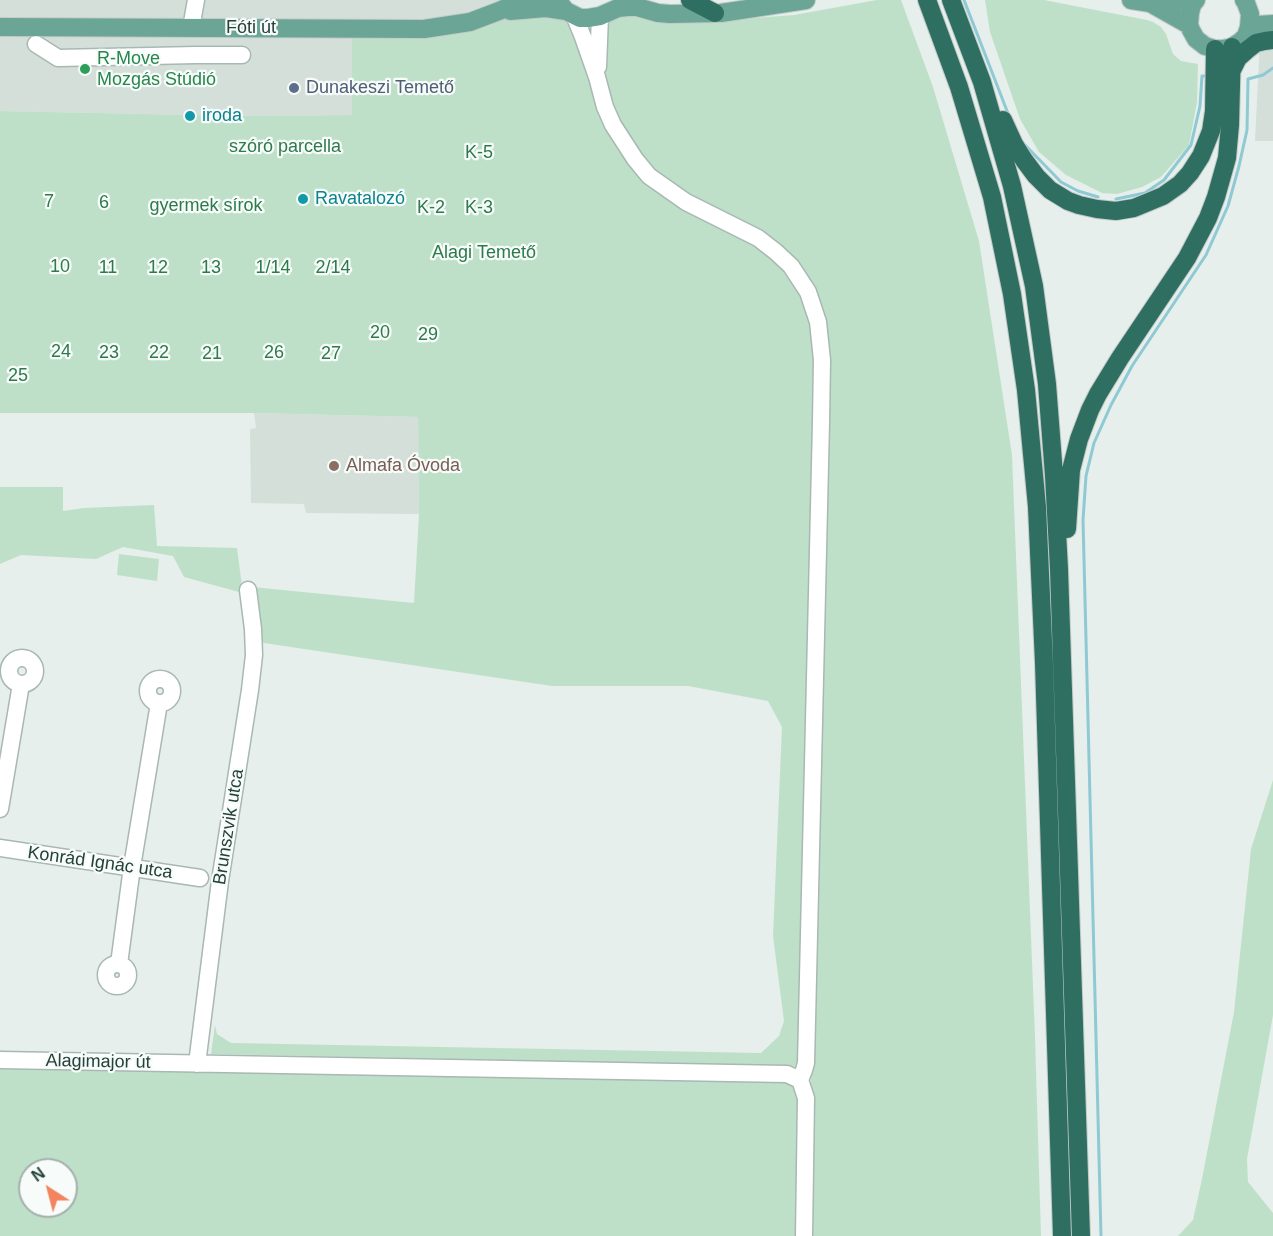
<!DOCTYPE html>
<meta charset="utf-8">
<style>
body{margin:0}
#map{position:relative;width:1273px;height:1236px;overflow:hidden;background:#e6efeb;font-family:Arial,sans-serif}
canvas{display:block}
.north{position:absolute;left:18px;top:1158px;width:60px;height:60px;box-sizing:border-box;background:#f7fbf9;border:2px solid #a3b1ad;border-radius:50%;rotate:324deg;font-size:16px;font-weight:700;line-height:24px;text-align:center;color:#24423a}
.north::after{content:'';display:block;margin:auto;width:21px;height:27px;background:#f4845f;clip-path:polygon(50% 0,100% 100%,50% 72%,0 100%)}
</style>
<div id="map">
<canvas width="1273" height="1236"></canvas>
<div class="north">N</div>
</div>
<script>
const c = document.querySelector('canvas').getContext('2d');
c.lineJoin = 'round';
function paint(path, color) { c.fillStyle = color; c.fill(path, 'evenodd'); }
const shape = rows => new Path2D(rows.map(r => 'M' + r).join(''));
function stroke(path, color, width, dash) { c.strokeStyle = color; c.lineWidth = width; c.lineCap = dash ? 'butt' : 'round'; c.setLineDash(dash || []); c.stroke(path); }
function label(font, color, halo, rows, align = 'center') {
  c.font = font + ' Arial,sans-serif'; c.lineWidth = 4.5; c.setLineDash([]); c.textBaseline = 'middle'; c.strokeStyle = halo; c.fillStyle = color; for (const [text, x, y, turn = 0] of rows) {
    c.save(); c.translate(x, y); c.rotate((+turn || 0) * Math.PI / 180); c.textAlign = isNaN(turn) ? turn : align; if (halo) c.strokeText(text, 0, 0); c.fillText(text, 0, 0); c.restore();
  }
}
paint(shape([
 [0,0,508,0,405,56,352,115,240,116,0,111],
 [1261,19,1273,19,1273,141,1255,141],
 [254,413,418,417,419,514,306,513,304,504,251,503,250,429,256,428]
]), '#d4dfda');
paint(shape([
 [877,0,901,0,933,87,979,241,1012,455,1035,1037,1041,1236,808,1236,811,1070,793,1066,211,1054,215,1025,217,1034,231,1043,761,1053,779,1036,784,1021,773,936,782,727,768,701,688,686,552,686,244,640,250,595,184,577,173,556,123,547,96,559,21,555,0,564,0,487,63,487,63,511,84,508,154,505,157,546,237,548,242,586,414,603,419,514,418,417,254,413,0,413,0,111,240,116,352,115,352,32,505,16,626,9,727,20,794,15],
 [985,0,1044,0,1147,20,1153,22,1161,27,1166,34,1173,54,1181,61,1198,64,1197,102,1189,145,1161,177,1142,187,1117,194,1102,193,1066,175,1039,152,1020,119,990,32],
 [119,554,159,559,157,581,117,575],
 [1273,780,1273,1015,1247,1159,1248,1182,1273,1213,1273,1236,1178,1236,1193,1220,1202,1179,1234,1012,1251,849],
 [0,1069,784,1079,797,1088,801,1098,798,1236,0,1236],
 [30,1170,66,1170,66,1206,30,1206]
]), '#bfe0c8');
stroke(shape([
 [964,0,1009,116],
 [1025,145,1061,182,1078,191,1098,197],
 [1116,199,1145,193,1164,180,1191,145,1200,106,1202,76,1207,76],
 [1101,1236,1083,520,1086,476,1094,443,1111,405,1132,366,1206,255,1228,206,1239,166,1247,130,1248,79,1263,75,1273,68]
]), '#8ec9d4', 3);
const minor = shape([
 [574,15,583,37,597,77,605,107,613,125,635,159,649,176,686,202,758,238,776,252,791,266,808,292,818,322,822,360,821,422,806,1063,804,1070,800,1080],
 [191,28,196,0],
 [36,44,58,58,196,55,242,55],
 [598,67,600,16],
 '9 671a13 13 0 1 1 26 0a13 13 0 1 1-26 0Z',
 '148 691a12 12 0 1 1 24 0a12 12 0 1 1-24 0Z',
 [0,809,21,684],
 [0,848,200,878],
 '106 975a11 11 0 1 1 22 0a11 11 0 1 1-22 0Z',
 [119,964,132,867,159,703],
 [0,1060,787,1074,800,1080,806,1098,804,1236],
 [197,1064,220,881,250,690,254,655,253,629,248,590]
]);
const major = shape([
 [557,0,566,11,580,18,588,18,600,16,618,8,628,7,637,7,658,13,670,14,721,13,806,0],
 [1131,0,1150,3,1189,25],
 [1196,0,1192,5,1190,13,1189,25,1191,30,1196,39,1205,46,1215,49,1223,49,1232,47,1240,42,1246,36,1249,27,1250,14,1246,3,1244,0],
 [1150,3,1187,0],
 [510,11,546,8,566,11],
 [0,27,424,29,470,22,499,11,524,0],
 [1249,27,1257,25,1273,24]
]);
const highway = shape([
 [690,0,715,13],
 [927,0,959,87,992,197,1012,294,1026,390,1037,507,1044,663,1062,1236],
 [951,0,982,82,1012,186,1034,286,1047,384,1054,475,1059,569,1081,1236],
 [1231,72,1238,58,1247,50,1256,43,1265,41,1273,40],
 [1003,120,1014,144,1024,160,1036,176,1050,190,1068,201,1079,205,1097,209,1116,211,1134,208,1163,196,1180,184,1190,173,1201,156,1211,131,1214,111,1215,49],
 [1067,529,1071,470,1079,439,1090,410,1098,394,1120,358,1187,258,1208,218,1216,197,1227,158,1230,125,1232,47]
]);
stroke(minor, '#a8b8b2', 19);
stroke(major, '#c2cac8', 20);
stroke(highway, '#c2cac8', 20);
stroke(minor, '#fff', 16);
stroke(major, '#6aa596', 18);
stroke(highway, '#2f6f62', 18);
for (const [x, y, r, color] of [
 [85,69,6,"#2e9e5b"],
 [294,88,6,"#5c6f8a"],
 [190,116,6,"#0f9aa8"],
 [303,199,6,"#0f9aa8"],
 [334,466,6,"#8d6e63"]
]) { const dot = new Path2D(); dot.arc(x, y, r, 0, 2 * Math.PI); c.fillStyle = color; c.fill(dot); stroke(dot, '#f7fbf9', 2); }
label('18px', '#24423a', '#f7fbf9', [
 ["Fóti út",251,28],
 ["Brunszvik utca",229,827,-81],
 ["Konrád Ignác utca",100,863,8],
 ["Alagimajor út",98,1062,1]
]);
label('18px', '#27864d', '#f7fbf9', [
 ["R-Move",97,59],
 ["Mozgás Stúdió",97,80]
], 'left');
label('18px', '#4e5e75', '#f7fbf9', [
 ["Dunakeszi Temető",306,88]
], 'left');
label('18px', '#0d838f', '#f7fbf9', [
 ["iroda",202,116],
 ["Ravatalozó",315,199]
], 'left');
label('18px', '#2d7a4b', '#f7fbf9', [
 ["szóró parcella",285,147],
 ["K-5",479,153],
 ["7",49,202],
 ["6",104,203],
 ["gyermek sírok",206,206],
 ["K-2",431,208],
 ["K-3",479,208],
 ["Alagi Temető",484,253],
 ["10",60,267],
 ["11",108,268],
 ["12",158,268],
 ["13",211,268],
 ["1/14",273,268],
 ["2/14",333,268],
 ["20",380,333],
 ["29",428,335],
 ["24",61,352],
 ["23",109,353],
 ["22",159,353],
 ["26",274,353],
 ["21",212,354],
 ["27",331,354],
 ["25",18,376]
]);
label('18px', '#785e54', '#f7fbf9', [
 ["Almafa Óvoda",346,466]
], 'left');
</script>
